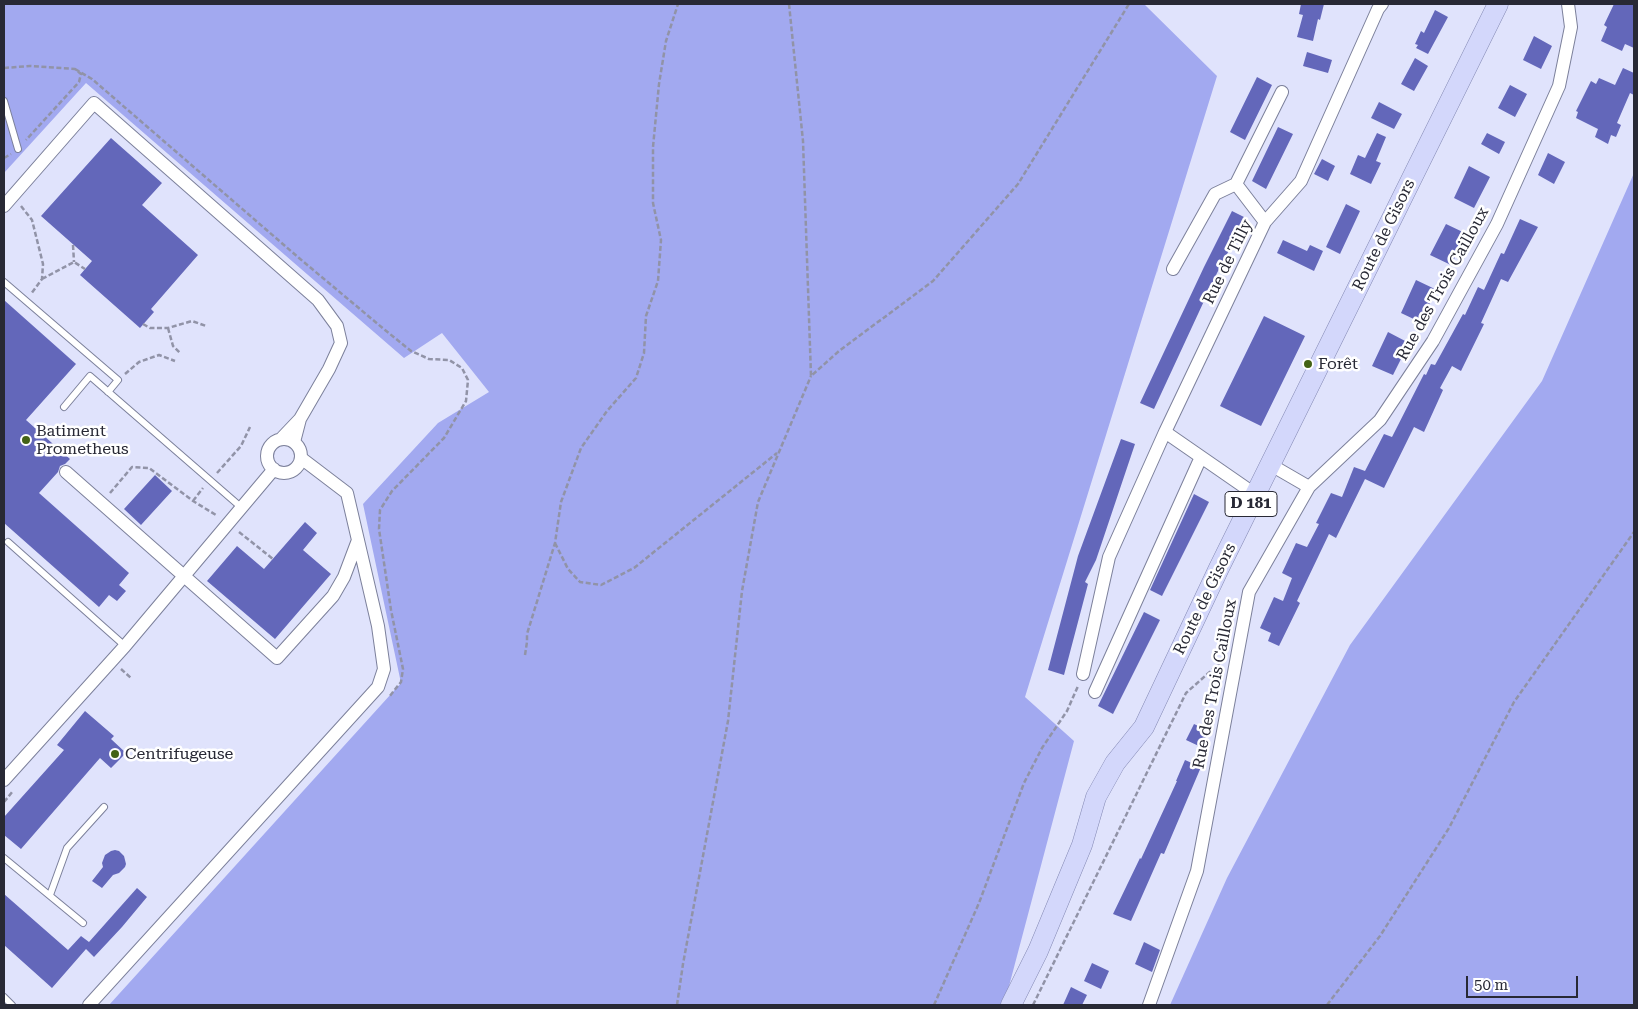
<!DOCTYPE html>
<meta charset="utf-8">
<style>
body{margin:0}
#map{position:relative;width:1638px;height:1009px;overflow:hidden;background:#e0e3fc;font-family:"Roboto Serif",serif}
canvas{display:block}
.frame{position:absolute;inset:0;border:5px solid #282935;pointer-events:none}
.scale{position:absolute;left:1466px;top:976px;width:112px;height:22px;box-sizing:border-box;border:2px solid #282935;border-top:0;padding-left:6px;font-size:15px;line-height:18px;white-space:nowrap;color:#282935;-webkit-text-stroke:4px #fff;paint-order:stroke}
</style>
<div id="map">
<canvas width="1638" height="1009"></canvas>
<div class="frame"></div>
<div class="scale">50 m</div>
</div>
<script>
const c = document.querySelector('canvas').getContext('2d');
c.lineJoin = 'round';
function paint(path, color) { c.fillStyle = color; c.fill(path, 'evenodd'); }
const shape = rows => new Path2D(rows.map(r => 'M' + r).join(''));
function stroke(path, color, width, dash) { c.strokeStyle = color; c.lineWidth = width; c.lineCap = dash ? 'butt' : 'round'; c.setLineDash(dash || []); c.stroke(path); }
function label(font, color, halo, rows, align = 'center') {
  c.font = font + ' "Roboto Serif",serif'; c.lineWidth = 5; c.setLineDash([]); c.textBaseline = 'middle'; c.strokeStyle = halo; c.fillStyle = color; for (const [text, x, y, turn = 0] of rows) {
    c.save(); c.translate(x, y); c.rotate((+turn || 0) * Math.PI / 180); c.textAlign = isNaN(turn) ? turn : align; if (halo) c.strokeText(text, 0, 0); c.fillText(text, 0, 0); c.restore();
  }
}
paint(shape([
 [4,4,1144,4,1217,76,1025,697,1074,741,1004,1005,109,1005,401,683,363,504,438,423,489,392,442,333,404,358,86,83,4,173],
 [1634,173,1634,1005,1170,1005,1227,878,1350,645,1542,381]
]), '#a2a9f0');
paint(shape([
 [1301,4,1324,4,1320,20,1318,19,1313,41,1297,37,1303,15,1299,14],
 [1614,4,1634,4,1634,48,1625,44,1622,51,1601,41,1607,27,1604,25],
 [1435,10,1448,17,1428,54,1416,48,1418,45,1415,44,1421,31,1424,33],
 [1534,36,1552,46,1541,69,1523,60],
 [1307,52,1332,60,1328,73,1303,66],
 [1415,58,1428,66,1414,91,1401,84],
 [1623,68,1634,73,1634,95,1630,93,1617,123,1621,125,1616,137,1611,135,1608,144,1595,137,1598,129,1576,118,1578,112,1576,111,1591,81,1596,84,1599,78,1615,85],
 [1257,77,1272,85,1245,140,1230,132],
 [1510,85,1527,94,1515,117,1498,108],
 [1379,102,1402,114,1394,129,1371,118],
 [1278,127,1293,134,1266,189,1252,181],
 [1377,133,1386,137,1376,161,1381,163,1371,184,1350,174,1358,155,1365,158],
 [1487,133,1505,142,1499,154,1481,144],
 [111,138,162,183,142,205,198,255,151,309,154,312,140,328,80,275,92,261,41,216],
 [1548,153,1565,162,1554,184,1538,175],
 [1322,159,1335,166,1328,181,1314,174],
 [1469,166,1490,177,1474,208,1454,198],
 [1346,204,1360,211,1340,254,1326,247],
 [1232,211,1246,218,1217,273,1154,409,1140,403,1204,267],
 [1520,219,1538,227,1508,282,1501,279,1481,323,1484,324,1461,371,1452,366,1440,388,1443,390,1424,432,1414,427,1384,488,1365,479,1336,538,1329,534,1297,601,1300,603,1279,646,1268,641,1271,633,1260,628,1274,597,1283,601,1292,578,1282,573,1296,543,1307,547,1319,524,1316,523,1331,493,1342,497,1354,467,1365,471,1384,434,1392,437,1424,374,1426,375,1431,364,1435,365,1463,314,1465,315,1478,287,1484,290,1501,253,1504,254],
 [1446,224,1467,234,1451,265,1430,255],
 [1283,240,1307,251,1310,245,1323,251,1314,271,1277,253],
 [1416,280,1437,290,1420,322,1401,313],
 [4,300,76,364,26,420,70,459,65,464,60,466,58,472,39,493,129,573,119,585,126,591,117,601,109,595,99,607,4,523],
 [1264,316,1305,336,1261,426,1220,406],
 [1388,332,1409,343,1393,375,1372,366],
 [1121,439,1135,444,1096,560,1085,582,1088,584,1064,675,1048,670,1078,556],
 [155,475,172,491,141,525,124,509],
 [1194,494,1209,502,1162,596,1150,590],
 [305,522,317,533,303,550,331,574,275,639,207,581,237,546,264,569],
 [1144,612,1160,620,1113,714,1098,706],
 [85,711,114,736,111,739,126,753,111,768,100,758,21,849,4,835,4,817,64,750,57,745],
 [1194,724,1209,731,1201,747,1186,740],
 [1185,760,1201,767,1164,854,1161,853,1131,921,1113,914,1140,858,1141,859,1177,781,1176,781],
 [115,850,119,851,124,856,126,864,125,867,119,873,113,875,102,888,92,881,103,867,102,863,105,855,111,851],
 [137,888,147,897,122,927,94,957,86,949,52,988,4,945,4,894,68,950,81,936,89,942],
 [1144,942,1160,950,1152,972,1135,964],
 [1092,963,1109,971,1101,989,1084,981],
 [1071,987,1087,995,1082,1005,1063,1005]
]), '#6367ba');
const lane = shape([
 [4,101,18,149],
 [4,282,118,380,108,392],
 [64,407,90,376,242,508],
 [8,542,125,646],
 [4,858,83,923],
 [50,895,67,848,104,807],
 [4,997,12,1005]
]);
const street = shape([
 [1236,184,1282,92],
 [4,206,94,103,318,300,337,326,341,343,329,369,300,419],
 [1173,269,1215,194,1236,184,1265,222],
 [1165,432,1256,495],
 [281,439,300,419,294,442],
 '267 456a17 17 0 1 1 34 0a17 17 0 1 1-34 0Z',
 [1271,465,1309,487],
 [66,472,277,658,333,596,344,577,358,540],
 [1083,674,1109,557,1165,432,1265,222,1301,181,1378,9,1382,4],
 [1095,692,1201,457],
 [4,780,125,646,274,469],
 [89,1005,378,687,384,669,378,626,347,493,301,458],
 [1149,1005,1197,871,1249,592,1309,487,1380,420,1433,341,1497,224,1559,86,1571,27,1568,4]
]);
const primary = shape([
 [1011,1005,1038,951,1082,845,1096,797,1115,763,1144,727,1219,568,1498,4]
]);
stroke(lane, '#7c809b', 8);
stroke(street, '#7c809b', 14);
stroke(primary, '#8489b4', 21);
stroke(shape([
 [789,4,803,141,811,376,839,351,933,281,1018,184,1129,4],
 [4,68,30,66,75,69,81,74,79,82,26,140],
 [75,69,92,79,299,258,385,330,411,351,429,359,449,360,462,368,468,380,466,401,444,438,392,491,380,510,379,529,391,610,403,669,401,682,389,697],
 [4,158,11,154],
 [21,206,32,220,43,264,42,279,31,294],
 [73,245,74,262],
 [42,279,74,262,85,269],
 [143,324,150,328,168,328,192,321,206,326],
 [168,328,173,346,181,354],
 [125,374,139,362,159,355,175,361],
 [217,473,241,446,250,427],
 [110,493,132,467,149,468,193,501,216,515],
 [193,501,203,488],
 [239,532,273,559],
 [555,543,568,569,580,582,601,585,634,568,777,453],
 [525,655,527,642,527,634,555,543,561,502,581,448,607,411,636,378,644,353,646,316,658,281,661,240,653,203,653,147,659,84,666,41,678,4],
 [121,669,131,678],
 [4,802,13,791],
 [677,1005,683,964,728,721,742,591,758,502,811,376],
 [934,1005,979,903,1024,783,1042,748,1067,711,1078,686],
 [1033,1005,1186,693,1222,661],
 [1327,1005,1380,936,1449,828,1514,702,1634,532]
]), '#9193a7', 2.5, [5, 2.5]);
stroke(lane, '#fff', 6);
stroke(street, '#fff', 12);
stroke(primary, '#d3d7fb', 20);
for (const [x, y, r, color] of [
 [1308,364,5,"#436215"],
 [26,440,5,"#436215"],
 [115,754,5,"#436215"]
]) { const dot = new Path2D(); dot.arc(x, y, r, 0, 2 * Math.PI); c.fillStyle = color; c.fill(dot); stroke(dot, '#fff', 2); }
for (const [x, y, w] of [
 [1251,504,52]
]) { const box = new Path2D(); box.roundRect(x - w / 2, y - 12.5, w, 25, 4); c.fillStyle = '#fff'; c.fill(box); stroke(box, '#282935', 1); }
label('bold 15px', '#282935', null, [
 ["D 181",1251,504]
]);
label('16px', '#282935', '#fff', [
 ["Route de Gisors",1384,235,-64],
 ["Rue de Tilly",1228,262,-64],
 ["Rue des Trois Cailloux",1443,284,-61],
 ["Route de Gisors",1205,599,-64],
 ["Rue des Trois Cailloux",1215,684,-79]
]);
label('16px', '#282935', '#fff', [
 ["Forêt",1318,364],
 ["Batiment",36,431],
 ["Prometheus",36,449],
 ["Centrifugeuse",125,754]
], 'left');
</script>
